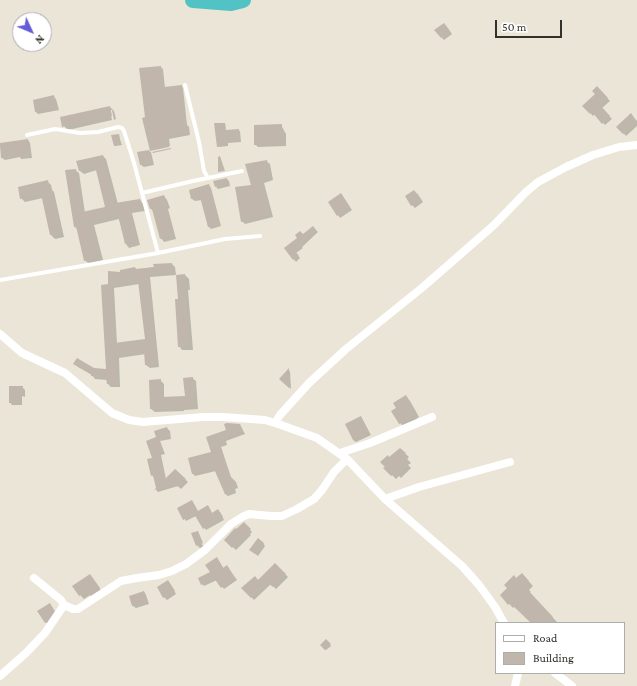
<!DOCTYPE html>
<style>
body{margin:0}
#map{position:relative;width:637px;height:686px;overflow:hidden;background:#eae5d6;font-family:"Crimson Pro",serif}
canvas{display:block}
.legend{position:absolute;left:495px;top:622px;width:130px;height:52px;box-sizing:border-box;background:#fff;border:1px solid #adadab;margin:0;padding:5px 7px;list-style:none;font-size:12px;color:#33312c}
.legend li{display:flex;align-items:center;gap:8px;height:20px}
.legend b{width:20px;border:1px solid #adadab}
.north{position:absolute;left:12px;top:12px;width:40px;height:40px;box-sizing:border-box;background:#fff;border:1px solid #adadab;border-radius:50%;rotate:134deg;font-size:11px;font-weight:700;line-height:16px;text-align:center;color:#33312c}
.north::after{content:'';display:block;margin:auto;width:14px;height:18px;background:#635cd5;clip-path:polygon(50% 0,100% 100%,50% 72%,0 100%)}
.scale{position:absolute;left:495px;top:20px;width:67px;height:18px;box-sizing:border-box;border:2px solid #33312c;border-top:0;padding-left:5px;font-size:12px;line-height:14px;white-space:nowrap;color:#33312c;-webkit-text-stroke:3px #fff;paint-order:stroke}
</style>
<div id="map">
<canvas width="637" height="686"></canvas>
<ul class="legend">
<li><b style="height:5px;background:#fff"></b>Road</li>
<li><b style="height:11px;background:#c1b6ab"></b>Building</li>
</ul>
<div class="north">N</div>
<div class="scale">50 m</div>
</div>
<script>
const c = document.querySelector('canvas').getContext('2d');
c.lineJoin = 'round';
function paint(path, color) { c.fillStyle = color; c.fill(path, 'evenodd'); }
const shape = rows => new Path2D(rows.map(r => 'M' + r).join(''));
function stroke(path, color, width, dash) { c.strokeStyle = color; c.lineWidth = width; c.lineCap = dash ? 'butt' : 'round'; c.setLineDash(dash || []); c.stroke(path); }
paint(shape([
 [446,26,452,34,444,40,442,38],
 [160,67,163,69,165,88,181,86,183,88,187,125,189,127,190,135,169,139,170,146,151,150,151,151,143,119,146,118],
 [597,87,610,101,602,108,612,119,605,125,595,114,593,116,584,106,596,94],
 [53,96,56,99,59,110,38,114,36,112,34,101],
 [110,107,114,111,116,119,114,120,112,110,110,110,112,120,68,130,64,126],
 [631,115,637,121,637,126,626,136,618,127],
 [225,124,226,131,240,131,241,142,228,143,228,146,219,147,218,146],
 [281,125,286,134,286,146,258,147,255,144],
 [118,135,122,145,116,146,115,146],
 [28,140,30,143,32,158,21,159,20,157,5,160,2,158,0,144],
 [171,148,171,149,153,153,152,152],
 [149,151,151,152,154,165,144,167,141,165,138,153],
 [103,156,106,159,118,204,140,200,143,204,145,211,132,213,140,245,129,248,126,244,119,219,94,225,103,260,89,264,85,260,78,230,74,226,75,170,79,173,85,213,107,207,97,170,84,174,80,171,77,162],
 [266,161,270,164,273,180,264,183,273,217,245,224,242,221],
 [226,179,229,181,230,186,218,189,216,187],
 [47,181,51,185,52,190,54,192,64,237,55,239,51,235,43,198,25,202,21,198],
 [209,185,211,188,221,226,211,229,208,226,202,200,195,201,192,199,190,191],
 [417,193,423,202,415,208,412,205],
 [164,196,167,200,170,208,168,209,176,239,164,242,161,238,154,211,151,209],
 [343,197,352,210,340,218,338,215],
 [313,227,318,232,302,247,303,248,296,253,300,258,296,262,285,248],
 [172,264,175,267,176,275,150,277,159,367,150,368,146,365,146,354,119,358,120,387,111,387,108,384,107,380,95,379,92,375,78,367,75,364,94,369,107,370,109,285,121,273,135,268,137,270],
 [139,284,146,340,117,344,114,288],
 [185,275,189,279,190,290,188,290,193,350,182,350,179,346,179,300],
 [289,370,290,372,291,389,280,379],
 [192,378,196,381,198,409,184,410,184,411,155,412,151,409,160,380,164,384,164,398,186,397],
 [22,387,25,390,25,397,22,396,22,405,12,405,10,402],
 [406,397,410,401,419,417,404,428,392,411,397,408],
 [361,417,371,435,356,442,353,440],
 [240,425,245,434,226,441,227,445,221,447,231,477,236,482,238,488,235,489,236,493,228,496,225,494,216,471,195,476,193,474,189,458,212,453,207,438],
 [167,428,170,431,171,439,160,441,165,454,161,455,166,479,175,470,188,482,181,489,178,486,158,492,156,490,158,488,154,478,152,475,154,459,157,438],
 [400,449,409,457,407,459,411,463,408,465,411,468,401,478,399,476,396,479,385,468],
 [178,508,198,512,210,509,212,514,220,512,224,520,206,530,196,516,186,521],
 [244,523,252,532,250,534,251,535,236,550,225,540],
 [198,532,203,547,200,548,197,545],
 [263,543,265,546,258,556,253,552],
 [219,561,224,569,229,569,237,580,224,589,217,580,204,586,202,584],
 [275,564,288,577,276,589,271,584,254,600,243,588,258,581],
 [522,574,533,586,529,590,531,592,529,593,557,622,555,623,532,623,515,606,513,608,501,595],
 [93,579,103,593,93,599,90,595,84,599,80,595],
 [170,584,176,594,167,600,164,597],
 [144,592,146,595,149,604,136,608,133,606,130,597],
 [52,607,56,613,48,624,45,622],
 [326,640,331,646,326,650,321,645]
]), '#0003');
stroke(shape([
 [193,0,231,3,243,0]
]), '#52c3c4', 16);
paint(shape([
 [444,23,450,31,441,38,434,30],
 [161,66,164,87,182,85,186,124,187,124,188,133,167,137,169,147,150,151,142,118,145,117,139,68],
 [597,86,608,98,600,105,610,116,602,124,592,112,590,114,582,106,595,94,592,91],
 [54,95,57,108,35,112,33,100],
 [110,106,112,116,62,127,60,117],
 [631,113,637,122,623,134,616,127],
 [214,123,225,123,226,130,239,129,240,141,228,142,228,145,217,147],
 [282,124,282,131,284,131,284,144,254,145,254,125],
 [119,134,121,144,114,146,111,135],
 [28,139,30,156,18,157,18,155,1,158,0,143],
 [149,150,152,163,140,165,137,152],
 [103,155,115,203,140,199,142,208,130,210,137,241,125,244,118,215,91,221,100,257,84,261,76,226,74,227,65,170,76,169,82,212,105,207,95,166,79,171,76,161],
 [220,156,225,171,218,172,218,157],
 [267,160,270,177,261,179,270,214,241,222,235,187,251,185,245,164],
 [227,178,228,183,215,187,213,181],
 [48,180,49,187,51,187,61,233,50,235,41,194,20,199,18,187],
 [209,184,219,224,208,227,200,197,191,199,189,190],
 [414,190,421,199,411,206,405,196],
 [341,193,350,207,337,216,328,202],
 [164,195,167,205,165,205,173,235,160,239,152,209,150,209,147,200],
 [313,226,316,230,301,245,302,246,295,251,299,256,293,260,284,248,297,238,295,235,300,231,303,234],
 [172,263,173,272,148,275,157,364,145,365,144,351,116,355,117,384,107,384,106,377,91,376,91,374,73,364,77,358,94,368,106,369,101,285,108,284,108,271,120,272,120,270,135,267,136,269,154,267,153,264],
 [138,281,145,339,114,343,111,286],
 [185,274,186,287,184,287,189,346,178,347,175,299,178,299,176,275],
 [289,368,289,388,279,379],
 [193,377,195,406,181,407,181,408,150,409,149,380,161,379,161,397,185,396,183,378],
 [9,386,23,386,22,395,20,394,19,403,9,403],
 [406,395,416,412,404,422,399,424,391,411,396,408,393,403],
 [361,416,369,432,353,440,345,424],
 [227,423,240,424,243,431,224,439,225,443,220,444,229,474,232,479,233,479,236,486,233,487,234,491,225,494,214,469,192,474,188,458,211,452,206,437,226,430,224,424],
 [167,427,170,436,159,439,163,451,159,453,165,479,175,469,186,479,178,487,175,484,154,490,156,488,153,475,151,476,147,459,152,458,146,441,156,437,154,431],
 [400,448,406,453,404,455,408,458,405,461,408,463,396,475,394,473,391,476,383,468,385,467,380,462,388,455,389,457],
 [192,500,198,511,208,505,212,513,218,509,223,517,203,529,194,514,183,520,177,508],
 [244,522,251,529,248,531,249,532,232,548,224,540,235,528,236,529],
 [198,531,203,543,196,546,191,533],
 [258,538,264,543,255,554,249,550],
 [217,557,223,568,227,565,235,578,221,588,214,578,201,585,198,578,210,572,205,565],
 [275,563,286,574,273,587,268,583,251,598,241,588,255,576,258,580],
 [522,573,529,581,525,585,527,587,526,588,553,617,548,623,531,623,510,603,508,605,500,595,507,588,504,585,514,575,516,578],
 [90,574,100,588,88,596,86,592,79,596,72,586],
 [168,580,175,591,163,598,157,587],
 [144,591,148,602,132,606,129,596],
 [50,603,54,610,45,623,37,611],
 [326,639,331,644,325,650,320,645]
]), '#c1b6ab');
stroke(shape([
 [185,85,199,142,204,171,208,178],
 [27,135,55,129,80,133,98,132,118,127,122,128,124,131,134,163,158,253],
 [142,193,193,181,242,171],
 [0,280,158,253,225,239,260,236]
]), '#fff', 4);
stroke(shape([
 [0,334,22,353,65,373,112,413,129,420,143,422,203,417,223,417,265,420,281,425,317,438,347,459,385,499,462,566,479,585,495,607,504,623],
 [275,423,280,415,309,383,346,349,423,287,494,225,526,192,538,182,566,167,593,155,619,147,637,145],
 [340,453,370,443,432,417],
 [385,499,419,487,510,462],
 [34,578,61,600,64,605,73,609,78,609,121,581,137,578,159,575,172,571,186,564,205,550,231,524,242,517,249,514,271,516,282,516,297,509,314,499,322,490,334,472,347,459],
 [555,673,572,686],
 [0,676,26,653,45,633,64,605],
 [515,686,518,673]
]), '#fff', 8);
</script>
